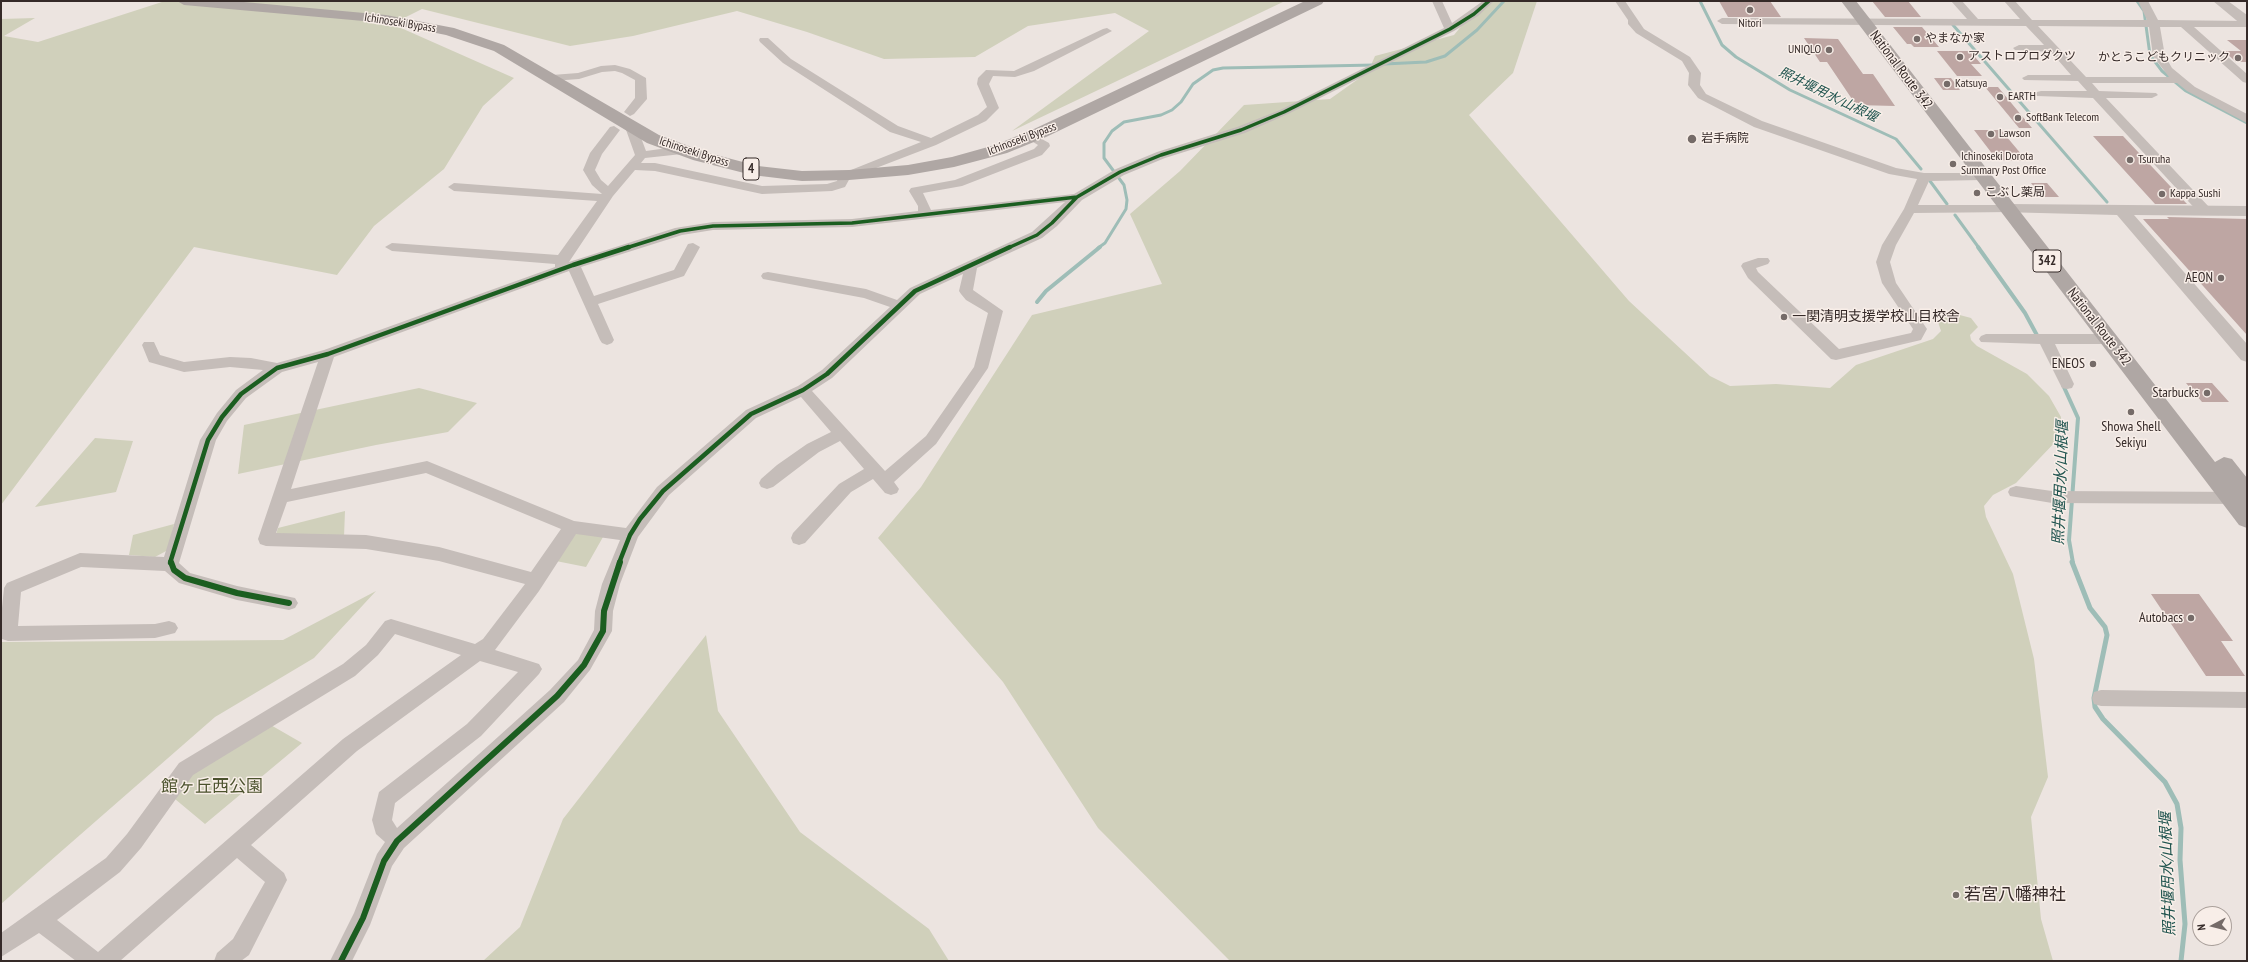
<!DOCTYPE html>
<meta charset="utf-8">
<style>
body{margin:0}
#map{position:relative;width:2248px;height:962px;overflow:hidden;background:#ece4e0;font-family:"PT Sans Narrow",sans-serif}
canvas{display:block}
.frame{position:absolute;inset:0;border:2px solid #352a28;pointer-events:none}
.north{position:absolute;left:2192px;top:906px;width:40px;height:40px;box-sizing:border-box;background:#f8eee8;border:1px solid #aaa09b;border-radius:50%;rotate:263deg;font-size:11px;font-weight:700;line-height:16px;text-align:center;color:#352a28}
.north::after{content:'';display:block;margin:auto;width:14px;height:18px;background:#756b68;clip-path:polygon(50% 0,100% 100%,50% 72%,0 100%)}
</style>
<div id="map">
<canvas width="2248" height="962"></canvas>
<div class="frame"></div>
<div class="north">N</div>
</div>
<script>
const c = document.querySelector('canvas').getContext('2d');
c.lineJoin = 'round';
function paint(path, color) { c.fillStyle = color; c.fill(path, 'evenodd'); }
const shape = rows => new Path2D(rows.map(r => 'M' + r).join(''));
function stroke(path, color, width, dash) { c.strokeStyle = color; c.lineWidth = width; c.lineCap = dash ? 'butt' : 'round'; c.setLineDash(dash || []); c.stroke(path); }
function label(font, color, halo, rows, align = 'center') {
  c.font = font + ' "PT Sans Narrow","Noto Sans JP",sans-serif'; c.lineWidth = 3; c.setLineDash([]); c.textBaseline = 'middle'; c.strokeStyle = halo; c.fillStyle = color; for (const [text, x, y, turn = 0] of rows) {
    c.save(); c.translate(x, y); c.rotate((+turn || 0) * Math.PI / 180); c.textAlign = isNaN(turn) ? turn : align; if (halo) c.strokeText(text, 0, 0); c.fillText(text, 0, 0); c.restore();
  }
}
paint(shape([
 [165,1,1285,1,1012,131,1149,31,1115,13,1028,26,975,57,884,59,807,32,737,11,633,36,570,46,422,9,392,24,514,78,483,106,444,169,374,226,337,275,194,247,1,505,1,19,35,18,4,36,38,42],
 [1482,1,1537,1,1513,73,1469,115,1629,301,1710,376,1730,386,1776,384,1830,388,1856,365,1933,339,1941,331,1937,319,1945,315,1956,314,1971,318,1978,327,1970,335,1971,340,1977,346,2027,374,2049,396,2061,417,2061,436,2016,483,1993,495,1984,506,1986,517,2013,574,2034,659,2048,777,2031,817,2041,919,2053,961,1230,961,1098,828,1003,682,878,538,921,487,1032,315,1162,284,1130,214,1180,171,1244,105,1330,99,1368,72,1375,56,1454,35],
 [419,388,477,403,448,432,376,445,238,474,244,425],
 [95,438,133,441,116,492,35,507],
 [345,511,344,537,276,534,278,528],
 [174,524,168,550,155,557,129,555,133,535],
 [576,532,603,537,586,567,556,561],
 [376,591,314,658,215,717,1,904,1,642,283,640],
 [706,635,718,711,800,832,929,929,949,961,483,961,520,927,563,819],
 [269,724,302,743,205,824,175,799,192,771]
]), '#d0d0bb');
stroke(shape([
 [1700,1,1722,45,1736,57,1790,90,1896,139,1921,169],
 [2137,1,2144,11,2150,55,2162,71,2186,91,2247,123],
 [1953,25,2107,202],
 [1384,64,1426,62,1445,56,1477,30,1504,1],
 [1930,181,1947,204],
 [1955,215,1979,248],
 [1098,248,1105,243,1126,209,1127,200,1124,185,1104,158,1104,143,1112,131,1124,122,1161,115,1172,110,1181,102,1193,84,1213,70,1223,68,1375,65]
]), '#9ebdb7', 3);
stroke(shape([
 [1978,247,2025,313,2039,339],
 [1037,302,1046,291,1100,247],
 [2063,385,2078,418,2069,540,2073,563]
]), '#9ebdb7', 4);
stroke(shape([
 [2072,562,2090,608,2105,627,2107,635,2094,698,2095,707,2103,719,2165,782,2177,804,2181,828,2180,860,2185,924,2181,961]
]), '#9ebdb7', 5);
paint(shape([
 [1719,1,1770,1,1781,17,1728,17],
 [1872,1,1908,1,1921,17,1885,17],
 [1893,27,1922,27,1939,47,1914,47,1911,44,1907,44],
 [1804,38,1838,39,1863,74,1873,74,1895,106,1856,105,1827,62,1820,62],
 [2227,40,2247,40,2247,62,2236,62,2224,51,2241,51],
 [1937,51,1970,51,1981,64,1971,64,1982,76,1957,76],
 [1934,78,1951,78,1960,90,1943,90],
 [1985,87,1998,87,2032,128,2019,128],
 [1974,130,2001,130,2027,161,1997,160],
 [2093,136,2123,136,2187,204,2155,204],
 [2031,183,2047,183,2059,197,2042,197],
 [2167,217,2247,219,2247,335,2143,219,2169,219],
 [2186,383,2212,383,2229,402,2202,402],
 [2151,594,2199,594,2233,641,2221,641,2245,676,2206,676]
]), '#bea6a3');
paint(shape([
 [1432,1,1442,1,1452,23,1483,1,1494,1,1478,16,1454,31,1288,114,1245,133,1165,158,1124,175,1082,200,1057,226,1042,238,977,268,973,290,1003,311,988,368,936,444,894,482,899,489,897,493,891,495,885,493,873,479,851,492,805,543,799,545,793,543,791,538,793,533,839,484,864,469,840,441,819,452,773,487,767,489,761,487,759,483,761,479,777,465,807,444,831,432,801,397,756,418,669,495,638,537,620,584,613,611,612,631,590,670,564,702,404,848,392,866,370,925,352,961,330,961,354,913,377,854,385,842,376,834,372,820,379,792,467,724,518,672,480,661,357,751,251,845,284,873,287,880,249,955,241,961,214,961,217,953,233,939,265,882,237,858,120,961,76,961,39,933,1,957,1,933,106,858,127,834,179,763,343,664,366,645,385,621,391,619,475,644,483,639,525,584,439,561,366,549,266,546,260,544,258,539,318,362,282,372,246,398,227,421,216,440,179,563,190,573,237,586,295,598,298,603,295,608,289,610,237,600,179,583,165,571,81,567,21,592,18,626,155,624,169,621,175,623,178,628,175,633,155,638,8,641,2,639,1,618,4,588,7,583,80,553,164,557,200,440,217,413,236,390,263,370,230,367,184,372,149,362,142,345,144,342,154,342,160,355,184,362,230,357,251,358,277,363,324,350,555,267,555,264,392,251,385,247,392,243,558,255,597,201,454,191,448,187,454,183,602,194,592,185,583,170,590,153,610,127,614,126,620,130,602,154,595,170,601,180,608,186,635,155,625,127,631,123,637,127,646,151,682,146,688,150,682,154,645,158,641,163,655,163,762,186,827,184,837,181,840,172,846,172,921,142,890,132,783,63,760,42,759,40,760,38,768,38,791,59,898,126,931,138,978,115,987,107,977,84,978,78,986,70,1014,71,1103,29,1107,28,1112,31,1034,71,1015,77,993,76,989,84,999,108,986,121,936,145,850,178,845,187,832,191,762,194,655,171,635,170,613,196,569,262,675,228,713,222,852,219,918,211,918,206,909,191,911,188,955,180,1034,149,1038,145,1025,137,1031,133,1049,143,1050,146,1042,155,962,186,923,193,931,210,1074,194,1116,169,1157,152,1237,127,1280,110,1444,28,1432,1],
 [1065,202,1032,232,910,288,897,300,866,289,768,272,763,273,761,276,763,279,864,298,890,307,822,370,798,386,746,410,657,487,626,528,574,521,427,461,291,489,334,357,569,271,600,340,602,343,607,345,612,343,614,340,598,304,684,276,700,247,693,243,688,244,674,270,594,296,581,267,682,235,713,230,852,227,1065,202],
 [963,274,959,291,961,294,966,300,988,313,974,367,926,436,885,471,812,391,832,378,920,294,963,274],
 [426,473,561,529,531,572,439,547,366,535,276,533,287,502,426,473],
 [576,534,620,540,602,584,595,611,594,630,578,660,550,690,397,828,392,820,395,803,481,736,539,674,542,669,539,664,495,650,539,591,576,534],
 [395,634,461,655,343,739,98,952,57,920,120,872,141,848,193,775,355,676,378,655,395,634],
 [1615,1,1625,1,1644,29,1690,57,1701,73,1700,85,1706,94,1762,121,1896,168,1924,173,1986,173,1988,176,1982,180,1929,181,1918,205,2007,205,2013,209,2012,212,1914,213,1896,245,1890,262,1896,283,1927,329,1921,340,1836,360,1831,359,1748,278,1741,266,1743,263,1758,258,1768,258,1770,261,1768,264,1756,268,1758,272,1839,349,1911,333,1913,329,1882,283,1876,262,1882,245,1904,209,1917,179,1889,174,1754,127,1698,98,1688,85,1689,73,1682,61,1636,33,1628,24,1628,20,1615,1],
 [1951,1,1962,1,1978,19,2020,19,2004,1,2015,1,2032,20,2147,20,2138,1,2148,1,2158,20,2247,21,2247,27,2194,27,2247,74,2247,83,2243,82,2181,27,2160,27,2165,56,2172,68,2195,87,2247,114,2247,123,2187,91,2177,83,2092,83,2099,91,2156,93,2158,95,2152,98,2106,98,2210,208,2211,211,2210,214,2200,214,2093,98,2037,96,2035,94,2037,92,2041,91,2087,91,2078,81,2024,80,2022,78,2028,75,2071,75,2051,52,2015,50,2013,48,2019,45,2044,45,2026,26,1722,24,1717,21,1722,18,1967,19,1951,1],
 [2038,26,2149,27,2153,56,2169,77,2086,77,2038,26],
 [615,65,630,69,646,78,647,99,634,114,630,116,624,112,635,98,635,80,622,73,615,71,602,72,579,79,552,81,546,78,552,75,578,73,601,66,615,65],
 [1986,334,2108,334,2113,336,2115,339,2113,342,2108,344,2055,344,2074,384,2072,388,2067,389,2062,388,2040,344,1981,342,1979,339,1981,336,1986,334],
 [2016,486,2052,491,2247,492,2247,504,2052,503,2010,496,2008,492,2010,488,2016,486],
 [2101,690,2247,692,2247,708,2101,706,2094,704,2092,698,2094,692,2101,690]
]), '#c5bdb9');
paint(shape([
 [2213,1,2228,1,2247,15,2247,26,2242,25,2213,1],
 [2007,204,2247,206,2247,216,2134,215,2247,344,2247,362,2241,360,2117,215,2001,212,1999,209,2001,206,2007,204]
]), '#c5bdb9');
paint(shape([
 [177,1,233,1,386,15,454,28,504,45,659,135,705,152,758,166,802,171,849,170,908,165,952,157,995,145,1034,129,1305,1,1324,1,1322,4,1046,137,1007,153,954,167,908,175,849,180,802,181,752,175,693,160,647,143,494,51,446,35,386,23,184,5,177,1],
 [1841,1,1856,1,2215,462,2224,457,2232,459,2247,478,2247,528,2239,525,1841,1]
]), '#afa7a4');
stroke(shape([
 [626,248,680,231,713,226,852,223,1077,197],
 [1008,248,1037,235,1052,223,1077,197,1120,172,1161,155,1241,130,1284,112,1450,29,1474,14,1489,1]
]), '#1b5e20', 3.5);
stroke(shape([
 [170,563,208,440,222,417,241,394,277,368,328,354,573,265,629,247],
 [619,563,630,535,640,519,663,491,751,414,803,390,827,374,915,291,1010,247]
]), '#1b5e20', 4.5);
stroke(shape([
 [171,562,174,570,185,578,237,593,289,603],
 [341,961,363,918,384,861,397,841,557,696,584,665,603,631,604,611,620,562]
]), '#1b5e20', 6);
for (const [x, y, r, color] of [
 [1750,10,4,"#756b68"],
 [1917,39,4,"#756b68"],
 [1829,50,4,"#756b68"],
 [1960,57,4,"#756b68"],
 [2238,58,4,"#756b68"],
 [1947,84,4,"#756b68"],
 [2000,97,4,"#756b68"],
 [2018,118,4,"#756b68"],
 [1991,134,4,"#756b68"],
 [1692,139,5,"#756b68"],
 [2130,160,4,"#756b68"],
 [1953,164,4,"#756b68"],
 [1977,193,4,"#756b68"],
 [2162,194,4,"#756b68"],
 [2221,278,4,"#756b68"],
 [1784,317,4,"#756b68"],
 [2093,364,4,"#756b68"],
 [2207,393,4,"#756b68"],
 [2131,412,4,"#756b68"],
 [2191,618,4,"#756b68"],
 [1956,895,4,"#756b68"]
]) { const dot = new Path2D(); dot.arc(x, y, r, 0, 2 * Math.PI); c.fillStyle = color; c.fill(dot); stroke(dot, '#f8eee8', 1.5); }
label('12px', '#352a28', '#f8eee8', [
 ["Ichinoseki Bypass",400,23,9],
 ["Ichinoseki Bypass",1022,139,-21],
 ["Ichinoseki Bypass",694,152,18]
]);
label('12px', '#352a28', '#f8eee8', [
 ["Nitori",1750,24,"center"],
 ["やまなか家",1925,39],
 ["UNIQLO",1821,50,"right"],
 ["アストロプロダクツ",1968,57],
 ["かとうこどもクリニック",2230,58,"right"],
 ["Katsuya",1955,84],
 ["EARTH",2008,97],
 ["SoftBank Telecom",2026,118],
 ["Lawson",1999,134],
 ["岩手病院",1701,139],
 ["Ichinoseki Dorota",1961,157],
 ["Summary Post Office",1961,171],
 ["Tsuruha",2138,160],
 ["こぶし薬局",1985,193],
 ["Kappa Sushi",2170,194]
], 'left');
label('italic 13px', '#20544f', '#f8eee8', [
 ["照井堰用水/山根堰",1828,95,26]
]);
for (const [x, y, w] of [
 [751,169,16],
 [2047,261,28]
]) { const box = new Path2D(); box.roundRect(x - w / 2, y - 11, w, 22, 3); c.fillStyle = '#f8eee8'; c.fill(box); stroke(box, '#352a28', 1); }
label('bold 13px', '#352a28', null, [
 ["4",751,169],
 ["342",2047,261]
]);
label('14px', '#352a28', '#f8eee8', [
 ["National Route 342",1901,70,53],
 ["National Route 342",2099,327,52]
]);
label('14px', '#352a28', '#f8eee8', [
 ["AEON",2213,278],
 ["一関清明支援学校山目校舎",1792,317,"left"],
 ["ENEOS",2085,364],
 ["Starbucks",2199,393],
 ["Showa Shell",2131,427,"center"],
 ["Sekiyu",2131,443,"center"],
 ["Autobacs",2183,618]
], 'right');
label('italic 15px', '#20544f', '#f8eee8', [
 ["照井堰用水/山根堰",2061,483,-88],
 ["照井堰用水/山根堰",2168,874,-92]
]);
label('17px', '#4b522d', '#f8eee8', [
 ["館ヶ丘西公園",212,787]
]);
label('17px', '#352a28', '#f8eee8', [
 ["若宮八幡神社",1964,895]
], 'left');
</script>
